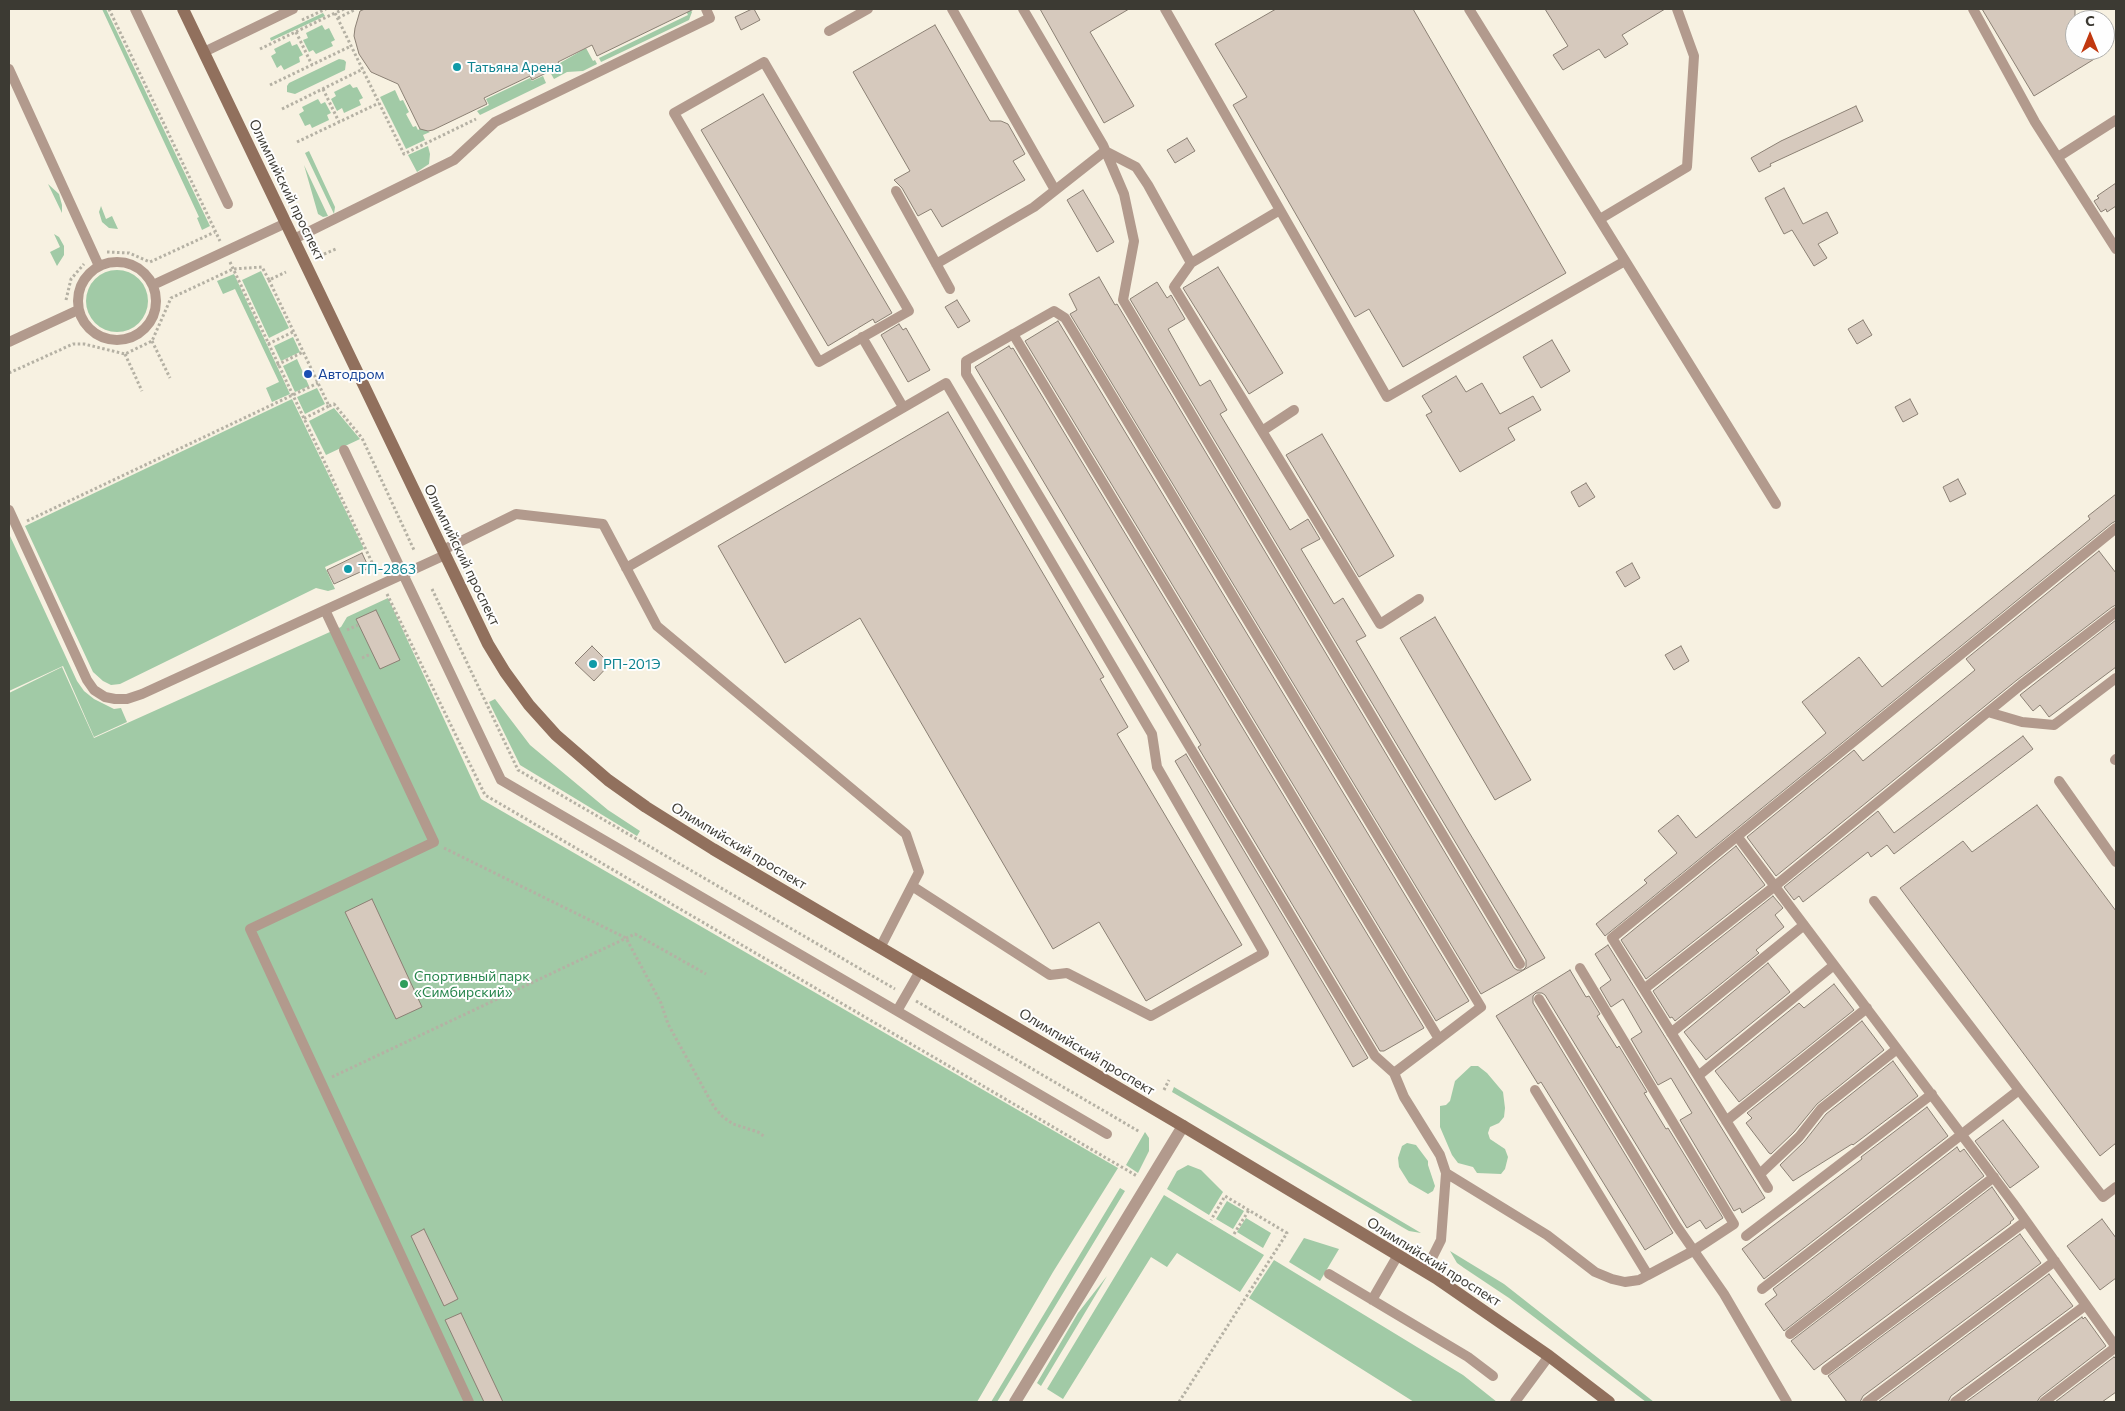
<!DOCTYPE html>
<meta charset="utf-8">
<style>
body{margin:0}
#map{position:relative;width:2125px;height:1411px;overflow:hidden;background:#f7f1e1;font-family:Commissioner,sans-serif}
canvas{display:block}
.frame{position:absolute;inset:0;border:10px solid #3c3a33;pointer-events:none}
.north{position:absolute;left:2065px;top:10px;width:50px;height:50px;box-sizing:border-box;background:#fefefe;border:1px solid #b0b0ad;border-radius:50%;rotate:0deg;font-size:14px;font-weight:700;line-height:20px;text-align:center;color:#3c3a33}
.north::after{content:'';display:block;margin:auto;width:18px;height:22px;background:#c1380f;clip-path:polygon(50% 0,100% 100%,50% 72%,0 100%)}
</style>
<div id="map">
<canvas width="2125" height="1411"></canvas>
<div class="frame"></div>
<div class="north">С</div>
</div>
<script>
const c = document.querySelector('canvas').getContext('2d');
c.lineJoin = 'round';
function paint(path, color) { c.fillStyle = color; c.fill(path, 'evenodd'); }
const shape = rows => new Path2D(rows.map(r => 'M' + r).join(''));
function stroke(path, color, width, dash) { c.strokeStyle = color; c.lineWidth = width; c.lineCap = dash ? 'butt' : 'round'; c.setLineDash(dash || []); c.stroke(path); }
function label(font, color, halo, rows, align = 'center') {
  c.font = font + ' Commissioner,sans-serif'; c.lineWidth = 4; c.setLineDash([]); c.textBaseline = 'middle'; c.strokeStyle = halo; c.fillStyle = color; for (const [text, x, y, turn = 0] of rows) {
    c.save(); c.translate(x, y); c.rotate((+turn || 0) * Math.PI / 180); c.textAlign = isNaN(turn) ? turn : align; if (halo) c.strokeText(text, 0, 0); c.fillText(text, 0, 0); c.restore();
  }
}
paint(shape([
 [102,9,106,9,210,226,202,230,197,218,199,217],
 [685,9,690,9,692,12,689,20,601,62,599,58,688,15],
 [323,13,325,16,271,41,270,38],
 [322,25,325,30,329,28,335,40,331,42,333,46,316,54,313,50,309,52,303,40,308,38,306,33],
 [290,41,292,46,297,44,303,55,299,57,300,62,284,70,281,65,277,68,271,56,276,53,274,49],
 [586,48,593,61,595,60,597,64,583,71,567,72,554,79,550,72,561,67,560,63],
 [339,59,344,60,346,62,345,70,295,94,287,92,287,86,289,83],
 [543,76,546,83,480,115,477,111,489,105,486,99,530,78,532,81],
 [350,84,353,88,357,87,363,98,359,100,361,105,344,113,342,108,337,111,331,99,336,96,334,92],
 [395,90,400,101,403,100,409,112,406,114,413,127,416,126,418,130,421,128,430,132,423,135,425,140,406,149,380,97],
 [318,99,321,104,325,102,331,113,327,115,329,120,312,128,310,124,305,126,299,114,304,111,302,107],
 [428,146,430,154,429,164,417,172,408,155],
 [309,151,335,207,334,214,305,153],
 [304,165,328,216,323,217,318,214],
 [48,184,59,194,62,205,62,213],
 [101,206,106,219,112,216,118,229,109,228,102,222,99,212],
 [54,234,59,237,64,246,64,255,57,266,50,252,60,247],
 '86 301a31 31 0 1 1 62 0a31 31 0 1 1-62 0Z',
 [261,271,289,328,269,338,242,280],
 [234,274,290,394,272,402,266,388,279,382,235,289,223,294,217,281],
 [293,337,300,352,281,361,274,346],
 [297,359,309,386,295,392,283,366],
 [317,388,325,404,305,414,297,397],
 [292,399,364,549,325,567,335,589,328,591,316,588,120,684,111,685,103,681,93,672,25,526],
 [334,408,360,439,326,455,309,421],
 [10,536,77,681,84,691,94,699,114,709,121,708,127,722,94,737,63,666,9,691],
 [388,598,481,799,1118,1168,1053,1272,977,1402,9,1402,9,693,62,667,94,738,341,627,347,617],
 [495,699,530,745,608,810,640,831,637,836,520,765,489,702],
 [1471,1066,1478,1066,1487,1073,1503,1092,1505,1108,1504,1117,1499,1123,1490,1127,1488,1133,1490,1139,1505,1149,1508,1157,1505,1169,1501,1174,1477,1173,1473,1167,1458,1163,1452,1155,1440,1127,1440,1106,1446,1105,1450,1101,1455,1081],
 [1174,1087,1421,1233,1409,1231,1402,1227,1172,1092],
 [1145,1132,1149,1138,1149,1151,1138,1173,1126,1165],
 [1407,1143,1416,1145,1428,1161,1428,1165,1435,1186,1433,1191,1428,1194,1409,1183,1399,1167,1398,1158,1402,1146],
 [1188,1165,1201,1170,1223,1192,1209,1215,1167,1189,1177,1171],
 [1120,1188,1125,1191,997,1402,991,1402],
 [1164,1195,1264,1255,1240,1292,1177,1253,1167,1267,1151,1257,1063,1399,1047,1389],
 [1227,1201,1244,1211,1233,1229,1216,1219],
 [1246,1218,1271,1233,1263,1248,1237,1232],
 [1304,1238,1339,1249,1320,1281,1289,1262],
 [1450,1251,1504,1284,1654,1402,1646,1402,1509,1298,1464,1268,1457,1263],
 [1274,1260,1463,1375,1497,1402,1414,1402,1249,1298],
 [1107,1276,1041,1386,1037,1383,1078,1313]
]), '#a1caa6');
const building = shape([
 [365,9,694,9,597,56,592,45,558,62,560,66,532,80,530,76,484,98,487,104,433,130,428,131,420,129,398,84,371,72,359,54,354,36,355,28,360,11,365,9],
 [752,9,754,9,760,20,741,30,735,17,752,9],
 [1040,9,1129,9,1090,32,1134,106,1104,123,1040,9],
 [1276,9,1413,9,1566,273,1403,367,1369,309,1355,317,1233,105,1247,97,1215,44,1276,9],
 [1545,9,1665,9,1622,35,1628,44,1605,58,1599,49,1563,70,1553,55,1568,46,1545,9],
 [1982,9,2075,9,2075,50,2109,50,2034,96,1982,9],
 [935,25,990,121,1001,121,1008,124,1025,154,1013,161,1025,180,942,227,931,209,918,216,902,188,894,180,910,171,853,72,935,25],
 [763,94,892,313,875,323,873,319,828,346,701,130,763,94],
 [1856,106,1863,121,1770,164,1771,166,1759,172,1751,158,1781,141,1856,106],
 [1187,138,1195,151,1175,163,1167,150,1187,138],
 [2116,183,2116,206,2107,212,2106,209,2101,212,2094,201,2099,198,2097,196,2116,183],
 [1784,188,1803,224,1827,212,1838,233,1818,244,1827,258,1814,266,1792,230,1784,234,1765,198,1784,188],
 [1083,190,1114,242,1097,252,1067,200,1083,190],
 [1218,267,1283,373,1249,394,1183,288,1218,267],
 [1099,277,1115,305,1117,304,1514,968,1517,970,1523,970,1526,967,1526,960,1130,299,1157,282,1167,298,1171,295,1185,319,1168,329,1200,386,1210,380,1227,410,1220,414,1290,530,1308,519,1320,539,1301,549,1334,604,1343,598,1366,636,1356,641,1467,829,1545,958,1481,994,1070,314,1077,310,1069,294,1099,277],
 [957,300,970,321,958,328,945,307,957,300],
 [1863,320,1872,335,1857,344,1848,329,1863,320],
 [1058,321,1469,1001,1436,1021,1025,341,1058,321],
 [899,324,903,330,906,328,930,370,908,382,881,335,899,324],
 [1552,340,1570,371,1541,388,1523,357,1552,340],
 [1009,346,1011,349,1013,348,1424,1028,1384,1051,1380,1051,1198,747,1201,745,975,367,1009,346],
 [1456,376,1466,392,1482,383,1500,414,1533,396,1541,410,1508,428,1515,440,1460,472,1426,415,1432,412,1422,396,1456,376],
 [1910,399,1918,414,1903,422,1895,407,1910,399],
 [948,412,1104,677,1100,679,1128,727,1117,734,1242,945,1146,1001,1099,922,1053,949,860,618,785,663,718,546,948,412],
 [1322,434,1394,556,1359,577,1286,455,1322,434],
 [1958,479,1966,494,1950,502,1943,487,1958,479],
 [1586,483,1595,497,1579,507,1571,492,1586,483],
 [2116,494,2116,521,2112,523,1605,936,1596,924,1647,883,1644,880,1677,853,1658,831,1678,815,1696,838,1826,733,1802,702,1859,657,1882,687,2090,519,2088,516,2116,494],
 [2099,551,2116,573,2116,605,2112,607,2017,680,1776,876,1747,837,1854,750,1863,761,1975,670,1966,659,2099,551],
 [362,553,369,568,334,584,327,570,362,553],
 [1632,563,1640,578,1625,587,1616,572,1632,563],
 [376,610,400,660,380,669,356,619,376,610],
 [1435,617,1531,780,1495,800,1400,638,1435,617],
 [2116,620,2116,667,2049,717,2040,705,2033,711,2020,695,2116,620],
 [592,646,610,664,594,681,575,663,592,646],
 [1681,646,1689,661,1674,670,1665,655,1681,646],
 [2023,736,2033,749,1894,854,1887,845,1871,857,1868,852,1803,902,1799,896,1794,900,1784,887,1878,811,1894,833,2023,736],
 [1186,754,1368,1058,1353,1067,1175,761,1186,754],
 [2037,805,2116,911,2116,1143,2100,1156,1900,888,1963,841,1972,852,2037,805],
 [1736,846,1765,885,1646,979,1621,940,1736,846],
 [1773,896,1783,908,1775,915,1784,927,1756,950,1759,953,1675,1021,1672,1017,1670,1018,1653,991,1773,896],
 [372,899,422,1007,396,1019,345,912,372,899],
 [1608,945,1765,1198,1742,1213,1740,1208,1734,1211,1680,1120,1692,1113,1671,1078,1658,1085,1631,1039,1642,1032,1623,999,1611,1007,1600,988,1611,980,1595,954,1608,945],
 [1768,963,1790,992,1706,1060,1684,1032,1768,963],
 [1570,970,1586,997,1589,996,1600,1014,1597,1016,1617,1048,1619,1046,1647,1092,1644,1093,1666,1129,1668,1128,1723,1218,1706,1229,1700,1220,1687,1228,1545,995,1542,993,1536,993,1533,996,1533,1003,1673,1233,1645,1250,1541,1082,1538,1084,1496,1016,1570,970],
 [1834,984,1854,1010,1739,1102,1715,1071,1799,1003,1804,1008,1834,984],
 [1862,1021,1884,1050,1817,1104,1794,1132,1771,1154,1769,1153,1746,1123,1752,1118,1747,1113,1862,1021],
 [1893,1061,1918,1096,1853,1145,1852,1144,1793,1181,1780,1165,1804,1142,1826,1114,1893,1061],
 [1927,1107,1948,1136,1764,1279,1742,1249,1862,1159,1861,1157,1927,1107],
 [2003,1120,2039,1167,2010,1188,1975,1141,2003,1120],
 [1957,1147,1960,1152,1964,1149,1984,1176,1784,1331,1765,1304,1777,1295,1773,1289,1957,1147],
 [1992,1187,2014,1219,2010,1222,2011,1223,1814,1370,1791,1341,1992,1187],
 [2102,1219,2116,1238,2116,1278,2100,1290,2067,1246,2102,1219],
 [424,1229,458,1299,444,1306,411,1236,424,1229],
 [2020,1234,2041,1263,1863,1396,1860,1402,1847,1402,1828,1376,2020,1234],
 [2049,1274,2073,1306,1951,1396,1948,1402,1878,1402,2049,1274],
 [461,1313,503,1402,484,1402,445,1320,461,1313],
 [2082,1317,2083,1319,2085,1317,2106,1346,2040,1397,2037,1402,1966,1402,2082,1317],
 [2114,1357,2116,1359,2116,1392,2102,1402,2055,1402,2114,1357]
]);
paint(building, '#d6c9bd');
stroke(building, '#8b8074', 1);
stroke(shape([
 [109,9,220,241],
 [344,9,335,13,404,154,476,119],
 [338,18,356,9],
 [302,20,326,9],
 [296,32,312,65],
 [260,49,335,13],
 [270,85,351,46],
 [323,89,339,122],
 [282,109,363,69],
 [297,142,379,103],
 [107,252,129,253,150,262,215,232],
 [324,254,336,249],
 [230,262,377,573],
 [269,280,329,406,303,419],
 [66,300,71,279,84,264],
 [152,341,170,378],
 [268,344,293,332],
 [125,354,142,391],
 [277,365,303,352],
 [9,373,73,344,84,344,125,354,152,341,171,298,233,269,262,267,269,280,286,272],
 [329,406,334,404,362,438,414,550],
 [27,521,318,383],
 [432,589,518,770,895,989],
 [387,594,485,795,1137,1176],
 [347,630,358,625],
 [362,658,371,654],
 [444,848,626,938,661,1003,668,1024,714,1107,723,1117,733,1124,758,1132,765,1137],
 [916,1001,1140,1132],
 [332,1077,635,934,706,974],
 [1164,1090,1169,1080],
 [1234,1234,1249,1210],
 [1179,1402,1287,1233,1225,1196,1211,1220]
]), '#b5b1a4', 3, [2.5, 2.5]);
stroke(shape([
 [135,9,228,204],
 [952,9,1055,190],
 [1023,9,1103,145,1124,194,1134,241,1123,300,1520,964],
 [1165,9,1387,397,1625,261],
 [1469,9,1776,504],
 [1973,9,2035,122,2116,249],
 [829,31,868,9],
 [204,52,293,9],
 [764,62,909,311,819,362,674,113,764,62],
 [9,69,99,266],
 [2058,157,2116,120],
 [896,191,950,289],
 [1600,219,1687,167,1694,56,1677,9],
 [294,239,454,160,495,122,710,18,706,9],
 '78 301a39 39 0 1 1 78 0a39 39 0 1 1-78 0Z',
 [1191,263,1280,210],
 [936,264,1034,207,1105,151,1136,167,1148,185,1191,263,1174,287,1262,431,1294,410],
 [153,285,286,223],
 [1013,334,1439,1039,1394,1073],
 [862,337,903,407],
 [9,342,78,310],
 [1262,431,1380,624,1419,599],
 [344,450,501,780,897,1011],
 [9,510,87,680,94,690,105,697,115,699,127,699,142,694,445,555],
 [443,550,516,514,603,524,657,626,906,834,919,872,880,948],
 [626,568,946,383,1152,734,1157,767,1264,953,1151,1016,1067,973,1050,975,912,886],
 [325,610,434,842,250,929,469,1402],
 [1988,712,2022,722,2054,725,2116,678],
 [2115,760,2116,759],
 [2059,781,2116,862],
 [1737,836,2013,1203,2116,1347],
 [1874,901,2019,1090],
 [920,971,897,1011,1107,1134],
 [1644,989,1775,886,2021,685,2116,612],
 [1539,999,1676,1225,1724,1294,1787,1402],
 [1671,1033,1804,925],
 [1439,1039,1481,1007,1065,318,1054,311,966,361,966,374,1375,1056,1394,1073,1404,1097,1440,1155,1446,1173,1547,1235,1595,1272,1612,1279,1625,1282,1639,1280,1648,1275],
 [1698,1076,1834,965],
 [1535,1090,1648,1275,1693,1251,1734,1224,1580,968],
 [1726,1121,1867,1008],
 [1760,1174,1799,1137,1821,1109,1897,1049],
 [1768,1188,1612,938,2116,528],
 [1746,1236,1932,1094],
 [1425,1272,1441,1240,1446,1173],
 [1329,1274,1468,1357,1493,1376],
 [1762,1289,2019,1090,2103,1197,2116,1187],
 [1372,1300,1398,1255],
 [1790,1334,1994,1177],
 [1826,1370,2026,1221],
 [1515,1402,1549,1356],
 [1867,1402,2055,1261],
 [1955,1402,2086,1305],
 [2044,1402,2116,1347]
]), '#b29a8d', 10);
stroke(shape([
 [1015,1402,1183,1126]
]), '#b29a8d', 12);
stroke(shape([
 [183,9,488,644,505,672,529,705,556,735,608,780,646,807,713,849,1183,1126,1436,1278,1549,1356,1609,1402]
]), '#91705d', 12);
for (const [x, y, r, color] of [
 [457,67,5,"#0f9aa8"],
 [308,374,5,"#1a4fb4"],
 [348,569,5,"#0f9aa8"],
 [593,664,5,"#0f9aa8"],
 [404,984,5,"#2e9e5b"]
]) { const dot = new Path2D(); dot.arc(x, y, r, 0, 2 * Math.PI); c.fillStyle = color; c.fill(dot); stroke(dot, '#fefefe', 2); }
label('14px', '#0d838f', '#fefefe', [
 ["Татьяна Арена",467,67],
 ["ТП-2863",358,569],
 ["РП-201Э",603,664]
], 'left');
label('14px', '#3c3a33', '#fefefe', [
 ["Олимпийский проспект",287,190,64],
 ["Олимпийский проспект",462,555,64],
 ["Олимпийский проспект",739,846,31],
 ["Олимпийский проспект",1087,1052,31],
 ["Олимпийский проспект",1434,1262,32]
]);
label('14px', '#164399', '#fefefe', [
 ["Автодром",318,374]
], 'left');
label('14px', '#27864d', '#fefefe', [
 ["Спортивный парк",414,976],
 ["«Симбирский»",414,992]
], 'left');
</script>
